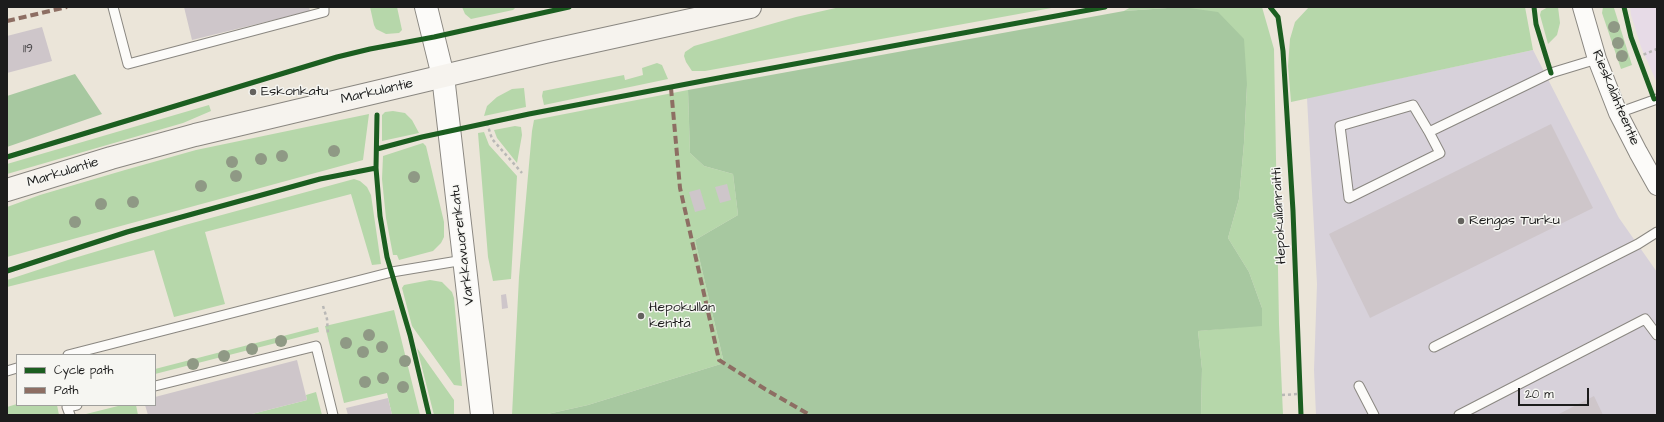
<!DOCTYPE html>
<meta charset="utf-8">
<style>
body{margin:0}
#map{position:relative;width:1664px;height:422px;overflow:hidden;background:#ebe5d9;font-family:"Architects Daughter",sans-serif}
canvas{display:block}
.frame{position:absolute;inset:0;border:8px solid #1c1c1c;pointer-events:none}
.legend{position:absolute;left:16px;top:354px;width:140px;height:52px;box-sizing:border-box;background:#f6f6f2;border:1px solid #9f9f9c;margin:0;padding:5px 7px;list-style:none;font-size:12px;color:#1c1c1c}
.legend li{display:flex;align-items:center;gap:8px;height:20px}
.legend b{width:20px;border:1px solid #9f9f9c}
.scale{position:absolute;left:1518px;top:388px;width:71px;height:18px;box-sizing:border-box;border:2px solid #1c1c1c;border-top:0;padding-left:5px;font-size:12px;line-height:14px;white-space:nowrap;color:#1c1c1c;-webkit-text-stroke:3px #f6f6f2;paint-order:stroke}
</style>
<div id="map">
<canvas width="1664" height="422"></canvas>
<div class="frame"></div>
<ul class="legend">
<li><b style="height:5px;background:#1b5e20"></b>Cycle path</li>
<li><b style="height:5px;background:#8d6e63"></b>Path</li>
</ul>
<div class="scale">20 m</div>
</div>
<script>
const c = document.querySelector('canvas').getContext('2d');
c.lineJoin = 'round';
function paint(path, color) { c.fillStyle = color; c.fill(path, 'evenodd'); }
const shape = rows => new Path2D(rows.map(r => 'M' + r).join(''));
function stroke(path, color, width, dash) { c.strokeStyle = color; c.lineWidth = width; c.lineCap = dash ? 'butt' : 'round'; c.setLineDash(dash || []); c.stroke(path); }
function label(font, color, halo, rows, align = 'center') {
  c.font = font + ' "Architects Daughter",sans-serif'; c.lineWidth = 3; c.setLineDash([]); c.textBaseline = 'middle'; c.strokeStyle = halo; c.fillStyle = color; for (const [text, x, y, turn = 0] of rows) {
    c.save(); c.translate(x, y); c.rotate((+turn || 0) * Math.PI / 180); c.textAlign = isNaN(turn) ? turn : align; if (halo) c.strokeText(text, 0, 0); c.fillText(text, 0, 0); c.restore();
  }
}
paint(shape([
 [1630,7,1657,7,1657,83,1641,47,1631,15]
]), '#e7dbe7');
paint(shape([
 [1533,50,1619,218,1657,272,1657,415,1316,415,1314,370,1317,284,1307,98]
]), '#d7d1da');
paint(shape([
 [370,7,397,7,402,30,399,33,386,34,376,29,374,25],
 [462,7,516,7,513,10,471,19,465,14],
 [840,7,1057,7,705,71,692,71,686,62,684,56,685,52,694,46,796,17],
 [1131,7,1262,7,1274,49,1279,324,1283,415,1201,415,1202,369,1198,331,1262,325,1262,308,1249,272,1228,238,1239,199,1244,143,1247,85,1182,7,1124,11],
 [1309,7,1525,7,1533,50,1291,102,1288,66,1290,39,1295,22],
 [1548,7,1558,7,1560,23,1557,35,1548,44,1540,15,1541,11],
 [1603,7,1614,8,1632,65,1621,69,1602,13],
 [657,63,662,65,668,79,544,105,542,96,543,91,624,75,625,80,643,75,642,68],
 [524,88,526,107,484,116,487,106,497,97,512,89],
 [688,90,690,153,704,166,733,174,738,215,695,240,724,363,588,405,543,415,512,415,519,277,532,131,534,120],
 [209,105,211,111,183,123,7,174,7,164],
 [393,111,405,113,412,120,419,133,382,141,382,115,385,112],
 [369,114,363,160,7,257,7,207,40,195,125,170,196,150],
 [515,126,521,127,522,135,517,163,497,138,494,130],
 [484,132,489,145,517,176,511,279,493,281,488,257,478,133],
 [423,143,426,146,444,222,444,237,441,243,433,251,399,260,397,255,393,255,386,218,382,179,383,156],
 [354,179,360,181,367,187,371,195,381,264,372,265,351,194,205,232,225,304,174,317,154,250,7,287,7,280,71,259,185,225],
 [430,280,442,282,452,292,454,298,462,386,454,385,412,326,402,288,404,285],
 [394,310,420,415,392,415,387,393,344,403,325,326],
 [318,327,319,332,155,374,155,369],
 [417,348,454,400,454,415,434,415],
 [316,392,322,415,248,415,307,400,306,395],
 [17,404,57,405,59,415,7,415,7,407],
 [122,405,136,405,138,415,82,415]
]), '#b6d7aa');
paint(shape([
 [1182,7,1218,12,1244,39,1247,85,1244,143,1239,199,1228,238,1249,272,1262,308,1262,326,1198,331,1202,369,1201,415,543,415,588,405,724,363,695,240,738,215,733,174,704,166,690,153,688,90,1124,11],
 [75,74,102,114,7,147,7,96]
]), '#a7c8a0');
paint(shape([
 [184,7,309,7,310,11,192,40],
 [42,27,52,61,7,73,7,36],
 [1551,124,1593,208,1370,318,1329,234],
 [727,184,731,200,720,203,715,187],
 [700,189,706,209,695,212,689,192],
 [506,294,508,308,502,309,501,295],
 [297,360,307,400,248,415,148,415,145,405,155,405,155,397],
 [1594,396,1603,415,1557,415],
 [388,398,392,415,348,415,346,408]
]), '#cec6ca');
const service = shape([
 [113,7,128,64,324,12,324,7],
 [1618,113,1657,99],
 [1429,132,1440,153,1349,198,1340,126,1413,105,1429,132,1551,73,1597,59],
 [1434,347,1638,244,1657,232],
 [68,355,392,272,464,260],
 [7,371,17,368],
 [155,386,316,346,333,415],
 [1359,386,1374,415],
 [70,415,67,407,77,405],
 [1459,415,1645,319,1657,335]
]);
const minor = shape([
 [1582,7,1597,59,1618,113,1638,152,1657,186]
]);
const tertiary = shape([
 [426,7,443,76,482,415]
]);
const secondary = shape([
 [7,190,111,158,195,135,545,52,750,7]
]);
stroke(service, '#8a8781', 11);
stroke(minor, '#8a8781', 20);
stroke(tertiary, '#8a8781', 24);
stroke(secondary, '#8a8781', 24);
stroke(shape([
 [1638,57,1657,49],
 [487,123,492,139,522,173],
 [323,306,327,319,328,334],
 [1282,395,1299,394]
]), '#b9b8b6', 2.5, [3, 3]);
stroke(service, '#fcfbf9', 9);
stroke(minor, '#fcfbf9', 18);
stroke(tertiary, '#fcfbf9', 22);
stroke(secondary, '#f6f3ee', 22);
stroke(shape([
 [7,21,67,7],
 [671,88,680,188,719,360,765,389,810,415]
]), '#8d6e63', 4, [8, 4]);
stroke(shape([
 [1270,7,1278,17,1283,51,1293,211,1301,415],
 [1534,7,1536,24,1551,73],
 [1624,7,1631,37,1654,99],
 [377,115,376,168,380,216,387,257,410,335,429,415],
 [377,149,422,137,529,114,729,76,1105,7],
 [7,157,337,57,370,49,434,37,569,7],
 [7,271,127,232,320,179,376,168]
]), '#1b5e20', 5);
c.fillStyle = '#8f9985';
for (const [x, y] of [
 [1614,27],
 [1618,43],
 [1622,56],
 [334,151],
 [282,156],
 [261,159],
 [232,162],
 [236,176],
 [414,177],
 [201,186],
 [133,202],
 [101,204],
 [75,222],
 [369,335],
 [281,341],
 [346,343],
 [382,347],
 [252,349],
 [363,352],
 [224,356],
 [405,361],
 [193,364],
 [383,378],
 [365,382],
 [403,387]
]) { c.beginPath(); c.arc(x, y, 6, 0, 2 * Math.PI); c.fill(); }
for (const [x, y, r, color] of [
 [253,92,4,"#64625e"],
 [1461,221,4,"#64625e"],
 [641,316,4,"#64625e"]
]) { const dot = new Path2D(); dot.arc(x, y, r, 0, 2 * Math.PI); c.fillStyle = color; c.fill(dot); stroke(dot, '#f6f6f2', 1.5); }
label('12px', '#484648', null, [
 ["119",28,49]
]);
label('14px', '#1c1c1c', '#f6f6f2', [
 ["Eskonkatu",261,92],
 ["Rengas Turku",1469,221],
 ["Hepokullan",649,308],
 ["kenttä",649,324]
], 'left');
label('14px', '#1c1c1c', '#f6f6f2', [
 ["Markulantie",377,92,-13],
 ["Rieskalähteentie",1615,98,67],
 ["Markulantie",63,173,-17],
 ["Hepokullanraitti",1280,216,-93],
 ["Varkkavuorenkatu",463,245,-97]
]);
</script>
